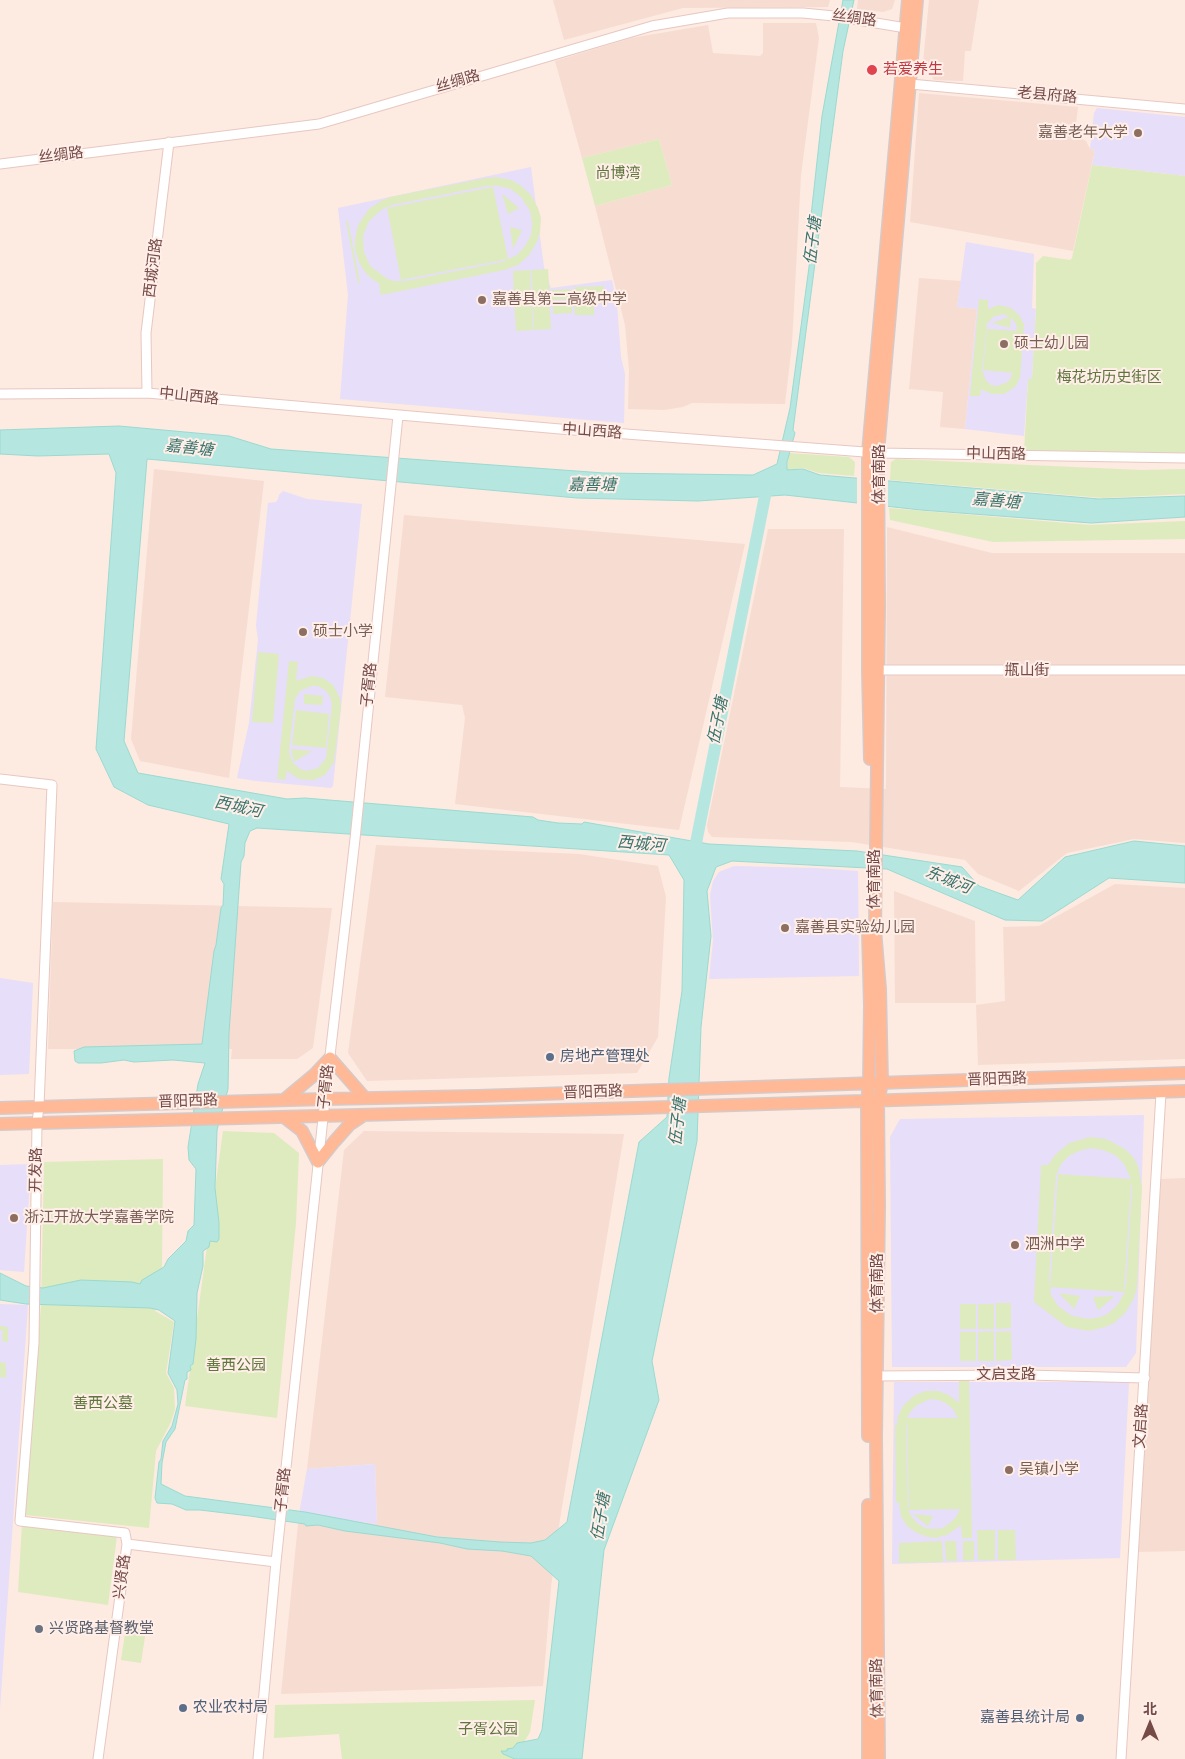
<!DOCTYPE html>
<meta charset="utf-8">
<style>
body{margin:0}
#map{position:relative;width:1185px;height:1759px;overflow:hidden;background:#fdeae1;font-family:Jost,"Noto Sans SC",sans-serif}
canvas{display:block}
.north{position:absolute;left:1125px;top:1699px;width:50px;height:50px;-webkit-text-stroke:4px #ffefe8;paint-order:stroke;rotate:0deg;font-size:14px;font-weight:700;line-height:20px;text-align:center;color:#754a47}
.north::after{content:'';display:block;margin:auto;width:18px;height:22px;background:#754a47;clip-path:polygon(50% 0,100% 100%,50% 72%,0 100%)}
</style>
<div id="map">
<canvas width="1185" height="1759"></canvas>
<div class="north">北</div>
</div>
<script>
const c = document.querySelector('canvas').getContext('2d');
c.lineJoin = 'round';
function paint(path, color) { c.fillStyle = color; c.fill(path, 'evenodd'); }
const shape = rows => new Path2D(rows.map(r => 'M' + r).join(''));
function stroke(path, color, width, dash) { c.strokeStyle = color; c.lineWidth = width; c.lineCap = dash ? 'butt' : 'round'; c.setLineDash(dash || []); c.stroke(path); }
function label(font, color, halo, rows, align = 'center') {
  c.font = font + ' Jost,"Noto Sans SC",sans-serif'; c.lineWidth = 4; c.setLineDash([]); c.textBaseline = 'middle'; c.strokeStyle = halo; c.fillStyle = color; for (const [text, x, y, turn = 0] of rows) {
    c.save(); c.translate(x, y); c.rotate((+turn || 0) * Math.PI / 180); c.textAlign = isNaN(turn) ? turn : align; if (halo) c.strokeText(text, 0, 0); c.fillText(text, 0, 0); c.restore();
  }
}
paint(shape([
 [553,0,830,0,828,7,683,8,564,40],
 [858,0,895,0,892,9,883,12,857,9],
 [929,0,979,0,971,51,965,51,963,81,934,80,923,63],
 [763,23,816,23,819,38,801,175,792,344,785,404,692,403,683,407,664,410,628,409,629,370,625,325,595,206,672,185,659,139,582,158,555,61,631,38,708,25,713,53,760,56,763,53],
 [919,93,1078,107,1076,124,1080,138,1086,141,1090,149,1095,150,1073,251,910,222],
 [919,278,961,281,957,307,977,309,965,429,940,427,943,392,909,389],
 [154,469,264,481,229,778,140,761,131,739],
 [404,515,745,544,679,830,455,804,465,718,462,705,385,697],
 [887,527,992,553,1185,553,1185,843,1134,839,1067,853,1019,891,978,874,965,860,851,842,712,837,708,832,707,825,768,529,844,529,840,787,886,789],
 [376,845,579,854,658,866,666,897,658,1037,637,1073,367,1081,348,1053],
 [1115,884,1185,888,1185,1059,978,1065,976,1005,1005,1001,1003,927,1039,926],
 [894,891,975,921,976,1003,895,1003],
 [53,902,332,908,313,1048,297,1059,231,1059,232,1049,48,1049],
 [364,1131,624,1134,560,1519,551,1587,543,1686,281,1694,299,1514,377,1524,375,1464,307,1469,344,1150],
 [1185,1178,1185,1551,1137,1552,1161,1179]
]), '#f7dcd2');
paint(shape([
 [1097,108,1185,117,1185,176,1092,165,1095,150,1090,149,1094,113],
 [531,167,544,267,551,288,612,280,617,304,621,357,625,374,624,423,340,399,348,295,338,208],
 [966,242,1034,254,1032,308,1036,309,1032,379,1028,380,1024,436,965,429,977,309,957,307],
 [283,491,307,499,362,504,333,786,331,788,256,781,237,778,249,723,258,640,256,625,268,503,276,502,278,499,279,495],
 [734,866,816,868,858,871,859,976,709,979,713,941,710,895,713,881,719,872],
 [0,978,33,983,29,1074,0,1075],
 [1144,1115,1136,1353,1126,1367,892,1367,890,1137,900,1119],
 [31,1164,24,1272,0,1270,0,1165],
 [0,1304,28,1305,0,1709],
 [894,1382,1129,1382,1120,1558,892,1564],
 [375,1464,377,1524,299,1514,307,1469]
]), '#e7def9');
paint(shape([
 [659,139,672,185,595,206,582,158],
 [1092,165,1185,176,1185,455,1024,453,1028,379,1032,379,1036,309,1036,263,1043,256,1070,260,1072,258],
 [496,177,511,180,520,185,531,195,538,208,541,218,540,233,537,242,529,255,518,265,504,270,381,295,379,286,381,285,371,278,364,271,359,262,355,249,355,239,358,225,369,209,381,201,390,197,486,178],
 [487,186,499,186,511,189,521,197,530,211,532,223,531,235,525,246,517,255,502,262,406,281,393,281,386,278,370,266,364,252,363,236,369,221,381,210,392,205],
 [493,187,508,259,401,280,387,208],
 [502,194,519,208,508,214],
 [348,221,360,283,358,283,346,222],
 [510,227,522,230,513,249],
 [548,269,550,298,533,299,531,270],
 [530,270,531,299,514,300,513,271],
 [604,286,604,303,575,304,574,287],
 [571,289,572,299,552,300,552,290],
 [549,299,551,329,534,330,532,300],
 [979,299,988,300,988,309,999,305,1011,308,1019,315,1024,324,1020,378,1015,387,1004,394,992,394,981,389,980,396,970,396],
 [1003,314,1009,317,992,323,1010,328,1011,317,1016,324,1017,331,987,329,983,370,1013,373,1008,382,997,386,991,385,986,381,982,370,987,324,993,317],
 [531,300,533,330,516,331,514,301],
 [572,303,572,313,553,314,553,304],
 [574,305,594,305,594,315,575,315],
 [789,453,849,457,855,462,854,476,819,473,803,468,787,470],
 [896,459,1141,470,1185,469,1185,494,1103,498,890,480,891,462],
 [889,508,1090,525,1185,521,1185,539,993,542,890,520],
 [258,652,279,654,273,723,252,722],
 [289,661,298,662,296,681,311,676,323,678,333,685,340,698,341,707,334,762,325,775,314,780,299,779,287,771,285,780,277,779],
 [311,686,318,686,325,690,330,696,332,705,326,758,318,768,306,771,300,769,294,764,291,759,289,751,295,699,300,691],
 [304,694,323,696,322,705,304,704],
 [296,710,329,714,326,748,292,745],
 [291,749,312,751,294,762],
 [223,1131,274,1133,299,1153,296,1223,277,1418,185,1406],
 [1090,1137,1106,1139,1125,1149,1133,1157,1138,1166,1142,1187,1137,1287,1134,1298,1126,1312,1114,1323,1105,1327,1089,1331,1067,1327,1034,1302,1041,1165,1048,1165,1056,1154,1069,1143],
 [1091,1148,1103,1150,1115,1155,1124,1164,1131,1179,1058,1174,1050,1287,1124,1292,1131,1183,1132,1187,1126,1285,1124,1293,1118,1304,1109,1313,1101,1317,1089,1319,1072,1316,1058,1306,1051,1295,1049,1278,1056,1176,1061,1164,1070,1155,1082,1150],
 [163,1159,162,1266,155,1311,174,1322,166,1373,174,1388,175,1409,171,1422,156,1451,149,1528,25,1515,41,1305,44,1162],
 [1059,1293,1080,1296,1074,1309],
 [1115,1296,1098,1310,1093,1297],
 [996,1303,1011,1303,1011,1328,996,1329],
 [960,1304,976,1304,976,1329,960,1329],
 [978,1304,994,1304,994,1329,978,1329],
 [0,1326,5,1326,8,1329,8,1342,2,1341,3,1331,0,1330],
 [994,1331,994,1361,978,1361,978,1332],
 [1011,1331,1012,1360,996,1361,996,1332],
 [960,1332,976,1332,976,1361,960,1361],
 [0,1362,6,1363,6,1378,0,1377],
 [969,1380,972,1538,962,1538,961,1525,947,1535,935,1538,928,1537,917,1533,907,1526,901,1516,899,1503,896,1502,895,1425,897,1425,898,1416,903,1406,915,1395,926,1391,938,1391,949,1395,959,1403,959,1381],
 [930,1399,939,1400,947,1404,953,1409,958,1418,907,1418,911,1411,917,1405],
 [907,1422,909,1508,908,1508,906,1427],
 [960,1509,956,1517,950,1523,943,1528,934,1529,925,1528,918,1524,912,1517,908,1510],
 [913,1514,933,1516,928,1526],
 [22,1524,117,1536,108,1605,18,1592],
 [977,1530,995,1530,995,1560,978,1560],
 [998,1530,1015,1530,1016,1560,998,1560],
 [942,1541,943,1562,899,1563,899,1543],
 [945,1541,956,1541,957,1561,946,1561],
 [963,1541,974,1541,974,1560,963,1561],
 [126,1627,146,1630,141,1663,121,1660],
 [535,1700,530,1732,514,1759,342,1759,339,1734,274,1738,275,1705]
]), '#deebbf');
const water = shape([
 [843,0,854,0,843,51,793,430,795,433,787,462,787,470,803,469,820,475,1099,499,1185,496,1185,517,1091,523,921,510,785,495,698,501,577,498,147,459,124,741,138,773,287,799,305,798,533,817,538,820,558,823,582,824,584,822,709,844,857,851,962,867,979,886,1018,900,1065,857,1134,841,1185,846,1185,883,1109,878,1042,921,1005,920,887,869,732,861,716,867,707,891,711,936,701,1027,697,1141,652,1361,659,1400,604,1550,582,1759,515,1759,503,1754,501,1751,507,1751,507,1749,513,1748,517,1743,538,1739,542,1730,559,1581,531,1556,502,1551,467,1549,440,1543,345,1531,318,1525,306,1526,305,1524,250,1516,200,1510,186,1510,172,1504,157,1503,155,1498,159,1462,161,1459,163,1441,172,1426,178,1404,177,1390,168,1373,175,1321,159,1310,150,1308,26,1304,0,1300,0,1273,26,1286,43,1288,81,1280,132,1282,140,1284,142,1280,164,1267,168,1259,186,1241,188,1231,194,1225,196,1169,189,1160,188,1147,198,1084,205,1063,173,1060,134,1062,124,1060,101,1063,78,1063,75,1061,74,1051,84,1047,202,1044,214,951,216,945,221,908,223,905,224,884,221,879,229,824,148,805,114,787,96,749,116,473,109,454,38,456,0,454,0,430,119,426,229,436,271,449,604,473,753,475,777,464,790,408,809,267,812,238,810,225,822,116,843,0],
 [257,828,669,855,684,880,682,991,669,1078,667,1117,639,1142,567,1522,545,1540,531,1543,500,1542,437,1537,305,1512,185,1496,161,1484,162,1463,166,1442,175,1429,185,1380,187,1379,187,1372,191,1370,190,1366,193,1364,196,1339,197,1293,203,1266,203,1251,209,1247,210,1241,217,1242,219,1239,219,1223,215,1188,217,1130,228,1089,229,1033,241,862,244,856,245,843,250,831,257,828]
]);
paint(water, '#b5e7e0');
stroke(water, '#9ad9d1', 1);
paint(shape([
 [857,476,888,479,888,509,857,506]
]), '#fdeae1');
stroke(shape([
 [693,858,768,481]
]), '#b5e7e0', 12);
const minor = shape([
 [910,84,1185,109],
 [0,164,319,124,652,26,728,13,803,13,834,16,912,29],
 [147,393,146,333,169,142],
 [0,394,147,393,560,429,878,453,1185,458],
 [873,670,1185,670],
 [0,779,52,785,39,1106,37,1123,34,1343,20,1521,125,1533,127,1544],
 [872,1376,1027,1375,1145,1378],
 [98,1759,127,1544,276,1562],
 [258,1759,276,1562,325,1099,355,839,398,416],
 [1121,1759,1161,1093]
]);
const major = shape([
 [870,759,868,670,868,452,908,0],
 [284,1100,314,1075,330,1058,365,1098],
 [0,1108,325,1099,478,1096,1185,1073],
 [284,1117,302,1131,318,1162,334,1142,349,1125,364,1115],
 [0,1124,638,1108,1185,1091],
 [868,1436,867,1101,869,1084,870,1005,868,932],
 [868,1505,868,1759],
 [879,1759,876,1437,879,1206,878,1101,882,1084,880,989,875,930,879,606,878,453,917,0]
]);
stroke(minor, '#e7c8c1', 11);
stroke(major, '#d6c9c8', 14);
stroke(minor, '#fff', 9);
stroke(major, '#ffb996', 11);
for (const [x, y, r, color] of [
 [872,70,6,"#e0444e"],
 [1138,133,5,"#8d6e63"],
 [482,300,5,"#8d6e63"],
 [1004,344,5,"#8d6e63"],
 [303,632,5,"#8d6e63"],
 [785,928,5,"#8d6e63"],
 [550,1057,5,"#5c6f8a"],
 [14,1218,5,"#8d6e63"],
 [1015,1245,5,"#8d6e63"],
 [1009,1470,5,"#8d6e63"],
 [39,1629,5,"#6b7280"],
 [183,1708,5,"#5c6f8a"],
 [1080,1718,5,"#5c6f8a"]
]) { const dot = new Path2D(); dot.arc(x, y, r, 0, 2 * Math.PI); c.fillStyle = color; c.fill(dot); stroke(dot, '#ffefe8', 2); }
label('15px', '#754a47', '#ffefe8', [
 ["丝绸路",854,19,8],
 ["丝绸路",458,82,-16],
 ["老县府路",1047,96,5],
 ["丝绸路",61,156,-7],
 ["西城河路",154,268,-83],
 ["中山西路",189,397,6],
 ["中山西路",592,432,4],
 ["中山西路",996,455,1],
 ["体育南路",880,474,-90],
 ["甁山街",1027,671],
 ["子胥路",370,685,-84],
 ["体育南路",875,879,-90],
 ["晋阳西路",997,1080,-2],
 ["子胥路",327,1087,-84],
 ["晋阳西路",593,1093,-2],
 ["晋阳西路",188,1102,-2],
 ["开发路",37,1170,-89],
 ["体育南路",878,1283,-90],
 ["文启支路",1006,1375],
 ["文启路",1142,1426,-86],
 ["子胥路",284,1490,-84],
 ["兴贤路",123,1577,-82],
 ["体育南路",878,1688,-91]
]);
label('15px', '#be3a42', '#ffefe8', [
 ["若爱养生",883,70]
], 'left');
label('15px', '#785e54', '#ffefe8', [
 ["嘉善老年大学",1128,133,"right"],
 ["嘉善县第二高级中学",492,300],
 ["硕士幼儿园",1014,344],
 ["硕士小学",313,632],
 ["嘉善县实验幼儿园",795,928],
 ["浙江开放大学嘉善学院",24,1218],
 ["泗洲中学",1025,1245],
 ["吴镇小学",1019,1470]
], 'left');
label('15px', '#5e753c', '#ffefe8', [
 ["尚博湾",618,174],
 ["梅花坊历史街区",1109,378],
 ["善西公园",236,1366],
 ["善西公墓",103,1404],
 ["子胥公园",488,1730]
]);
label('15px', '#4e5e75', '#ffefe8', [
 ["房地产管理处",560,1057],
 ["农业农村局",193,1708],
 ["嘉善县统计局",1070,1718,"right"]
], 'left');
label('15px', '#5b616d', '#ffefe8', [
 ["兴贤路基督教堂",49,1629]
], 'left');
label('italic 16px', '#38746d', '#ffefe8', [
 ["伍子塘",814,241,-83],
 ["嘉善塘",189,449,6],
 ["嘉善塘",592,486],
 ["嘉善塘",996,502,5],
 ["伍子塘",719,721,-79],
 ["西城河",238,808,12],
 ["西城河",641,845,5],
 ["东城河",948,881,22],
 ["伍子塘",679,1122,-84],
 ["伍子塘",602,1517,-81]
]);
</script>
